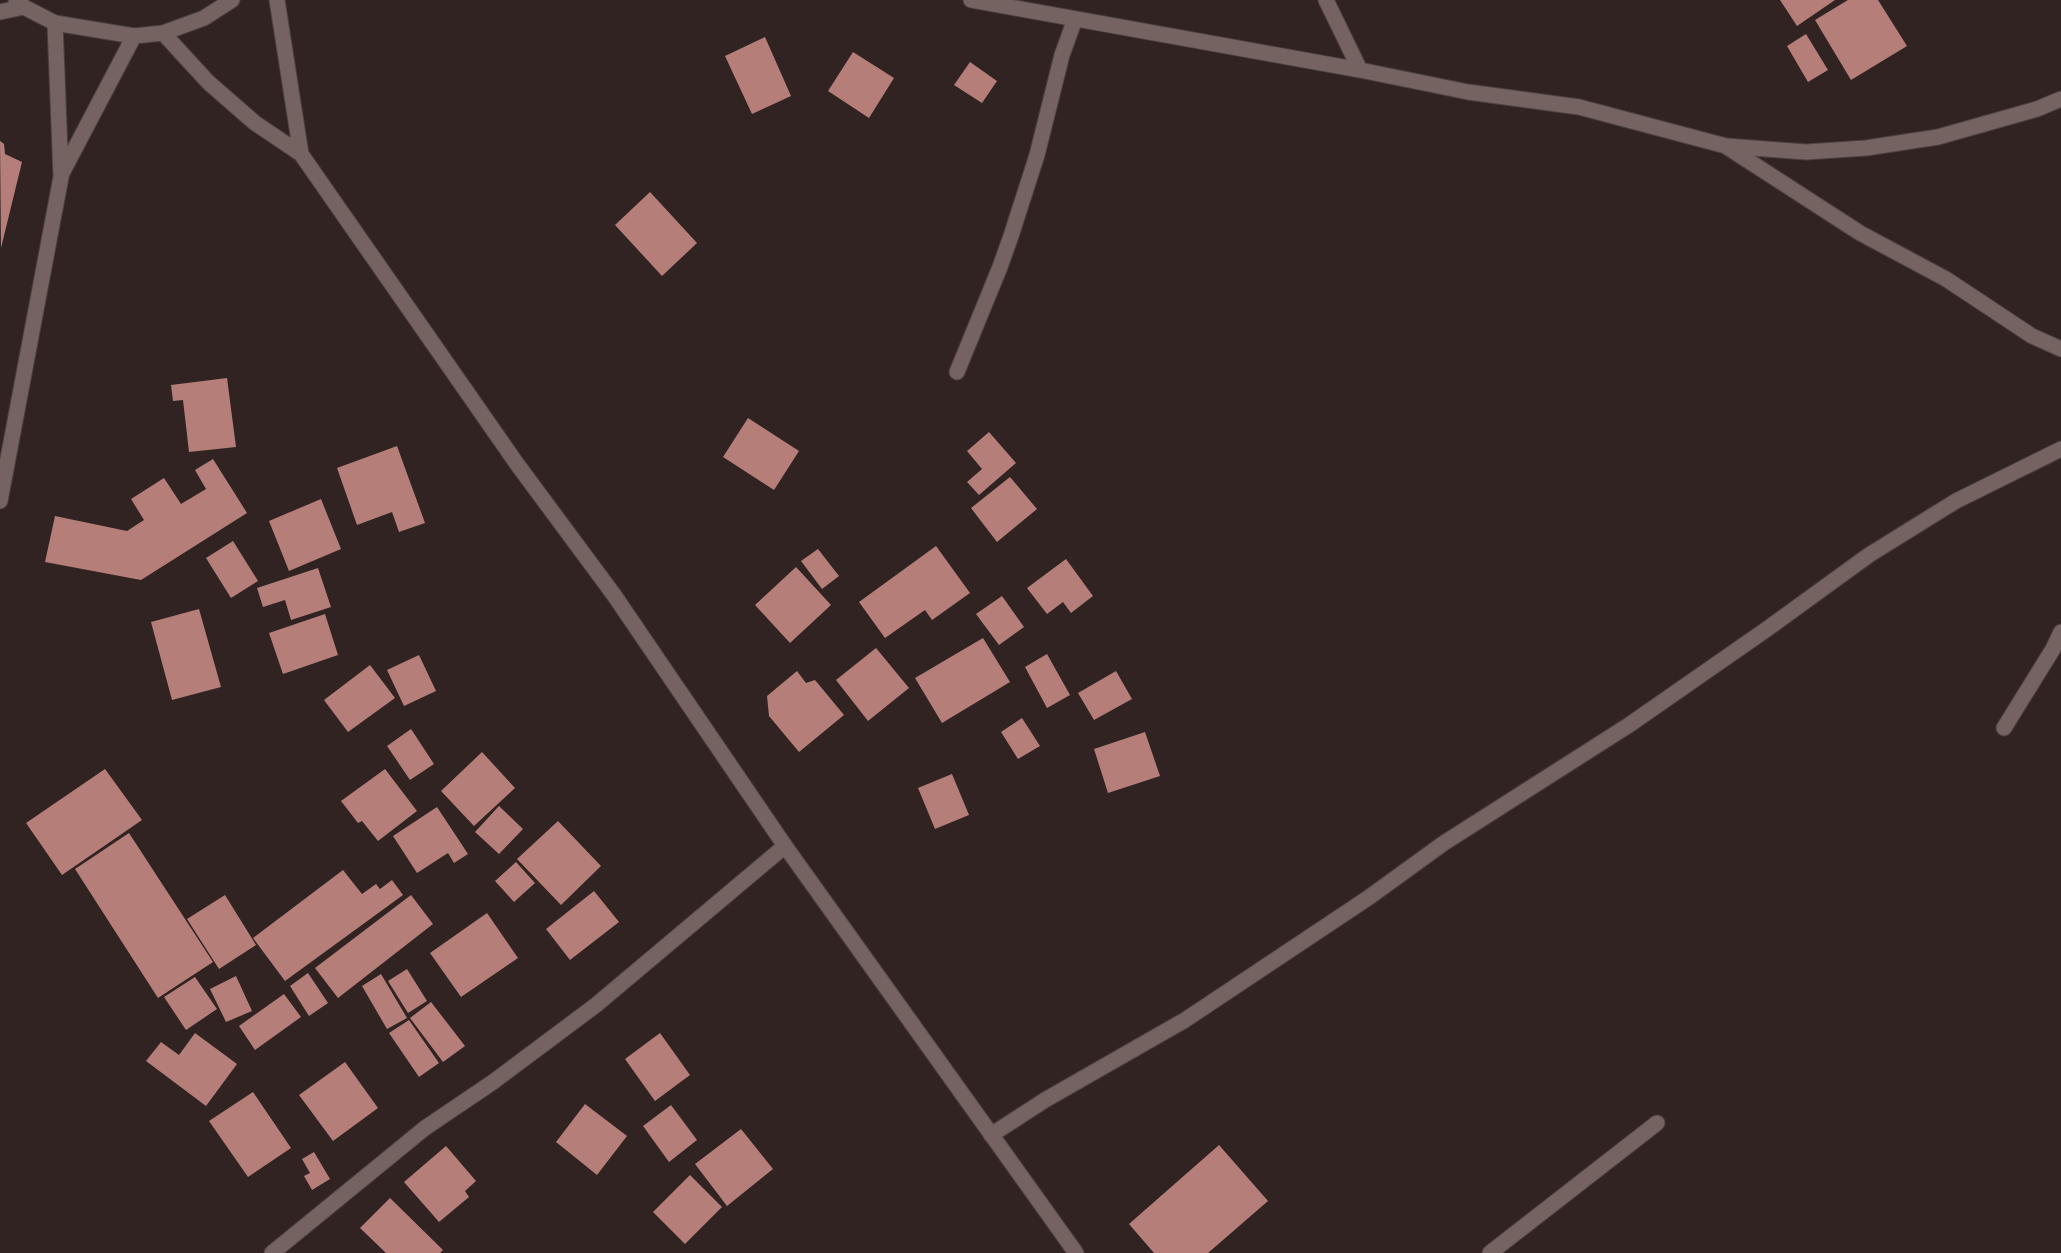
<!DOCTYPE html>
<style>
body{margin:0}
canvas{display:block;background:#312321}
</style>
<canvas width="2061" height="1253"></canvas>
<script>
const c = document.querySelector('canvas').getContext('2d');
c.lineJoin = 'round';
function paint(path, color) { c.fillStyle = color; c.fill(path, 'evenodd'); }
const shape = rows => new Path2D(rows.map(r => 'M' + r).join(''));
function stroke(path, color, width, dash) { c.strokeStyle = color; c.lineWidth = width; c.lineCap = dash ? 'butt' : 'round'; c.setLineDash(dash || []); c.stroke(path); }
paint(shape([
 [1780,0,1835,0,1797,26],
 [1848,0,1878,0,1907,46,1851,80,1815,20],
 [1806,34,1828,70,1808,82,1787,46],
 [765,37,791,96,752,114,725,56],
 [853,52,894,78,869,118,828,91],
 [970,62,997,81,982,103,954,85],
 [0,141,4,144,5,154,22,162,1,248],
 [650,192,697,243,662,276,615,225],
 [227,378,236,447,189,452,183,400,173,401,171,385],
 [748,418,799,451,774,490,723,457],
 [989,432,1016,463,979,495,967,482,982,469,967,451],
 [397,446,425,523,399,532,392,512,357,525,337,468],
 [213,459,247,513,141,580,45,562,55,516,127,531,144,520,131,499,164,478,181,504,206,489,195,470],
 [1010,477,1037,509,997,542,971,508],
 [321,499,341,549,289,571,269,521],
 [233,541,258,581,231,598,206,558],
 [936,546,970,593,932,620,925,610,885,638,859,602],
 [818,549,839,576,822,589,801,561],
 [1066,559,1093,596,1071,613,1063,602,1047,614,1027,588],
 [796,567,831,605,790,643,755,605],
 [318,568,331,607,291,620,285,600,263,607,257,588],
 [1002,596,1024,627,999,645,976,614],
 [199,609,221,687,172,700,151,622],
 [325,614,338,655,283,674,269,633],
 [983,638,1010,682,942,723,915,678],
 [876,648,909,688,868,721,836,680],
 [1047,654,1070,695,1047,708,1025,667],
 [419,655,436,691,404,706,387,670],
 [370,665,395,698,348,732,324,700],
 [797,671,806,683,815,680,844,715,799,752,769,716,767,696],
 [1116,671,1132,699,1094,720,1078,693],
 [1022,718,1040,746,1018,759,1001,732],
 [411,729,434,764,410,780,387,746],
 [1145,732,1160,776,1108,793,1094,749],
 [482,752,515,788,474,826,441,791],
 [105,769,142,820,62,875,26,823],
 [385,769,417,811,378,841,362,821,358,823,341,801],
 [952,774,969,815,935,829,918,788],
 [499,806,523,829,499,854,475,832],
 [437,807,468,854,454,863,448,853,417,873,393,836],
 [558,821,601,866,561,905,517,859],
 [129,833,213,962,158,998,75,869],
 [516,862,535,883,514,902,495,881],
 [343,870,362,894,376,884,380,889,392,880,403,895,285,981,253,938],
 [594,891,619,922,570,960,546,929],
 [225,895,256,945,219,969,187,919],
 [411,895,433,924,338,998,315,968],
 [487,913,518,958,461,997,430,953],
 [407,969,427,1001,408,1013,388,981],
 [308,973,328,1003,309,1016,290,986],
 [381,974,407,1018,387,1029,362,986],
 [236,976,252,1011,226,1022,210,989],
 [195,977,217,1009,186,1030,164,997],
 [284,994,301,1017,255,1050,239,1026],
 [431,1002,465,1046,443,1062,410,1018],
 [409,1020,439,1063,419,1077,389,1033],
 [195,1033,237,1064,206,1106,146,1061,161,1042,179,1055],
 [660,1033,690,1075,655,1101,625,1059],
 [345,1062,378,1108,333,1141,299,1095],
 [253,1092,291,1148,248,1177,209,1121],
 [585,1104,627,1136,597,1175,556,1142],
 [671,1105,697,1140,669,1162,643,1126],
 [741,1129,773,1169,727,1206,695,1164],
 [1219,1145,1268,1201,1208,1253,1154,1253,1129,1224],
 [446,1146,476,1181,465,1191,469,1197,439,1222,404,1182],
 [314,1152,330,1179,312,1190,304,1176,310,1173,302,1159],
 [690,1175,722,1207,685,1244,653,1212],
 [390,1198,443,1250,440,1253,386,1253,360,1228]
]), '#b57e79');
const minor = shape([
 [971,0,1360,70,1468,92,1579,107,1726,146,1806,152,1866,148,1938,137,2037,109,2061,99],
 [1326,0,1360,70],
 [1727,147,1860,233,1946,279,2032,336,2061,349],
 [61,175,134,36],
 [957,372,1000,267,1011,236,1037,155,1062,55,1075,19],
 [0,501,61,177,55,23],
 [2004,728,2053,649,2061,632],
 [991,1135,1045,1100,1185,1020,1368,898,1444,843,1629,725,1767,629,1869,555,1956,501,2061,449],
 [272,1253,425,1128,493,1082,596,1005,785,846],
 [1490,1253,1657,1123]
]);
const tertiary = shape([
 [0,12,24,7]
]);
const secondary = shape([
 [16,0,24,7,55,23,134,36,163,33,204,18,232,0],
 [277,0,301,154],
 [163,33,208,82,255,123,301,154,517,464,614,595,785,846,1076,1253]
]);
stroke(minor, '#4d4140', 17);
stroke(tertiary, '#4d4140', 17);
stroke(secondary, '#4d4140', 17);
stroke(minor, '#746361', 15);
stroke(tertiary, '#746361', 15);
stroke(secondary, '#746361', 15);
</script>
